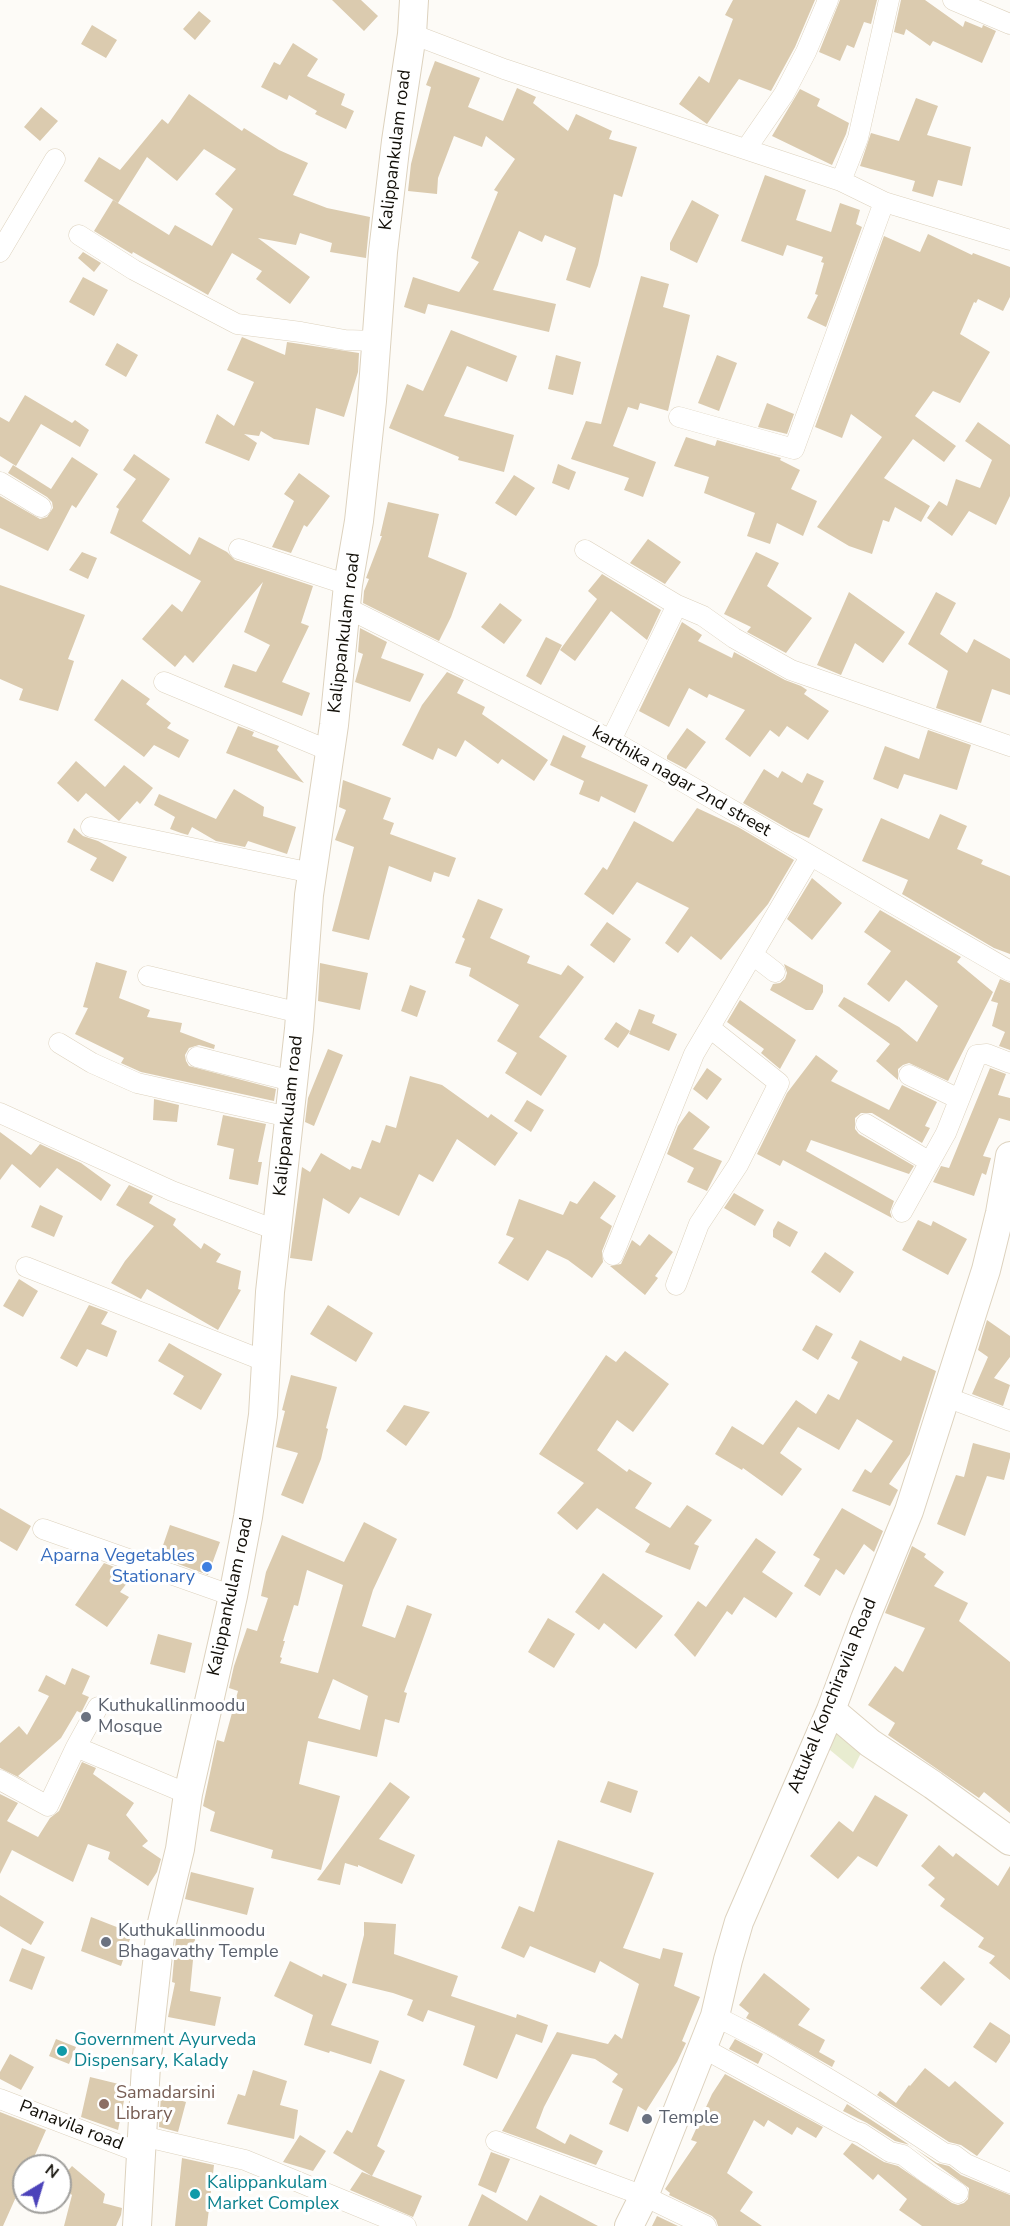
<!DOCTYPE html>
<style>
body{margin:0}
#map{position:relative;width:1010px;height:2226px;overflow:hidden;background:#fdfbf7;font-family:"Nunito Sans",sans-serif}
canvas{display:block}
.north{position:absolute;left:12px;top:2154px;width:60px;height:60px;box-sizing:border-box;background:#fff;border:2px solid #a09f9c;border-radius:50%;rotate:38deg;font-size:16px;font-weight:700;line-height:24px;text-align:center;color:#110e07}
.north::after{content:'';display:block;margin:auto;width:21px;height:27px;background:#4c43ba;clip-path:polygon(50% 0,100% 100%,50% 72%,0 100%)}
</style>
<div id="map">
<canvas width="1010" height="2226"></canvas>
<div class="north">N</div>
</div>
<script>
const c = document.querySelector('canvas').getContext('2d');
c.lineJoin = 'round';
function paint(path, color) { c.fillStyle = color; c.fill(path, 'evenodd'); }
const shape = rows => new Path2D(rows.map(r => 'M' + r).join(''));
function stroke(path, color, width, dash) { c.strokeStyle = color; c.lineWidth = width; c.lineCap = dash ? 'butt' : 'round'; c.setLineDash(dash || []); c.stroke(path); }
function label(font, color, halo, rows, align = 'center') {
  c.font = font + ' "Nunito Sans",sans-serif'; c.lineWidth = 6; c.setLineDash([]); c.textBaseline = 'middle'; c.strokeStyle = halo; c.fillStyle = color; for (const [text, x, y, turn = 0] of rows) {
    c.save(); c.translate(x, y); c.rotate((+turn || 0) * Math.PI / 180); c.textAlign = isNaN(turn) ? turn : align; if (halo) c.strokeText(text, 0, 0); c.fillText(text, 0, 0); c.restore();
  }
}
paint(shape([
 [835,1729,863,1749,853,1769,830,1750]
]), '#e8ecd0');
paint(shape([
 [332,0,361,0,378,16,364,31],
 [733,0,815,0,795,47,771,91,739,79,707,124,679,104,699,76,709,83,733,19,725,15],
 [840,0,877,0,871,24,864,22,854,48,847,45,840,61,819,52],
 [901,0,925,0,963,27,965,21,982,28,983,25,996,31,982,63,933,41,930,46,906,29,904,35,894,32],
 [199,11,211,21,195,40,183,29],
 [92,25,117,40,106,58,81,44],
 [293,43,318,59,307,76,345,94,341,105,354,111,346,129,315,114,317,111,289,95,287,100,261,87,274,62,280,65],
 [435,61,480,78,468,107,503,121,517,88,536,97,533,103,568,131,576,114,612,131,609,139,637,147,622,197,614,194,598,265,590,288,566,280,576,248,545,235,542,242,519,231,493,290,556,304,549,332,428,304,425,314,404,307,413,277,459,292,479,262,471,258,498,192,494,190,515,159,486,136,482,147,454,136,438,178,437,194,408,191,411,164,431,87,426,85],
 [800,89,820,99,817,106,849,123,846,134,832,165,772,136],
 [189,94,242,131,244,128,279,150,308,163,293,195,327,208,370,217,366,258,330,252,332,243,300,233,296,245,258,238,310,277,290,304,256,279,262,271,232,253,208,295,133,252,132,254,94,231,113,200,169,235,175,225,212,246,233,209,215,194,236,169,204,149,177,181,147,157,118,203,84,181,99,157,120,170,162,119,168,124],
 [916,98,938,106,927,135,971,147,962,186,938,180,933,197,912,191,915,181,860,166,871,133,899,141],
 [41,107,58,121,40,141,24,127],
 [765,175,806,190,796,220,831,232,840,203,860,210,856,224,862,227,826,327,807,318,818,295,815,294,824,263,821,262,823,257,787,245,783,256,741,241],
 [692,200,719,215,697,263,670,250,670,243],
 [928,234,972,255,973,253,1010,267,1010,297,1003,311,978,299,976,303,974,302,960,334,990,352,960,403,933,391,915,416,956,446,944,462,913,439,884,478,930,506,921,522,895,507,889,522,883,520,872,554,849,546,817,527,882,437,851,414,842,438,815,427,884,236,920,252],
 [83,252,101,263,94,272,78,258],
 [641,276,669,284,663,307,690,315,668,411,640,403,638,410,628,407,613,446,656,462,643,497,624,490,629,478,571,459,586,421,601,424],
 [83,277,108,290,94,316,69,302],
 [451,330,517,356,507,382,467,366,444,416,514,435,504,472,458,460,459,457,389,428,407,384,423,391],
 [242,337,285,355,287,342,359,353,358,372,344,417,316,408,309,445,274,439,261,431,259,436,244,434,257,443,249,461,205,443,217,414,234,426,254,382,227,370],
 [117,343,138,355,126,377,105,365],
 [556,355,581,362,573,395,548,389],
 [717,355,737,363,719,411,698,403],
 [25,395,72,423,75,420,89,430,80,447,41,424,16,466,0,456,0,417,9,422],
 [767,403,794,414,787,434,758,427],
 [978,422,1010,445,1010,496,996,525,969,511,952,536,927,518,939,501,947,506,956,479,980,488,992,460,965,441],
 [686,437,715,446,717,440,781,458,780,460,800,470,791,489,817,501,803,536,777,523,770,544,747,536,755,513,704,493,709,477,674,466],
 [134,454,170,479,142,521,190,555,199,537,227,552,235,560,313,586,301,623,309,626,282,682,310,693,302,716,224,687,233,664,256,672,270,645,244,632,263,582,193,663,185,655,175,667,142,639,172,604,182,612,201,581,110,533,119,509,116,507,136,479,123,470],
 [72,457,98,474,76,508,72,505,48,551,0,528,0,496,40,519,47,517,53,508,52,502,47,497,8,473,13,465,51,489],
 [558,464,576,472,569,490,552,483],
 [299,473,330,496,307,527,304,525,291,553,272,547,294,501,284,494],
 [514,475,535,488,516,516,495,503],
 [388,502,439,514,428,557,467,573,451,617,439,641,363,603,364,591,369,579,366,578,382,536,380,536],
 [648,539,681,562,665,584,630,563],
 [82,552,97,558,88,579,69,570],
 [756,552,779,563,767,586,812,618,786,653,747,632,751,627,724,614],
 [602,574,661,610,647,640,611,611,575,661,560,650,597,599,588,591],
 [0,585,85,615,68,659,74,661,58,711,19,700,23,689,0,679],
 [849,592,905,632,883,663,855,643,841,675,817,665],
 [936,592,956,603,940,634,967,653,974,639,1010,659,1010,695,992,689,981,723,936,708,948,671,908,644],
 [500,603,522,620,504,644,481,627],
 [682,622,702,635,698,641,732,658,734,652,785,680,801,686,807,690,804,694,829,711,808,740,787,726,779,737,770,730,750,757,725,739,745,710,709,694,707,698,689,688,669,727,639,711],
 [360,628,387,642,381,658,424,674,410,702,355,682,363,654,358,652],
 [546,637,562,645,541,685,526,676],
 [447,672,464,680,457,693,485,707,482,714,548,760,534,781,502,759,498,764,465,740,456,757,438,748,433,760,402,745,422,705],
 [122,679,150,699,146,704,171,723,167,728,189,740,179,758,154,745,144,757,94,720],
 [238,726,254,732,252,736,279,746,277,750,304,783,226,753],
 [687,728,706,742,686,769,667,759,667,756],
 [928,730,971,745,957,790,904,774,898,789,873,779,885,746,919,759],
 [563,735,586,746,581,757,648,785,635,813,601,796,599,802,579,794,584,781,550,765],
 [76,761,105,787,124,765,153,788,140,804,137,801,119,821,86,793,78,802,57,783],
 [764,769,778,778,782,771,802,783,807,773,824,781,813,804,823,809,809,838,792,831,743,803],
 [343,780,391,798,383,819,394,823,390,834,456,858,449,877,434,872,431,882,389,866,369,940,332,931,354,847,335,840,346,810,339,807],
 [234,789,264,807,263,816,296,827,287,854,248,841,245,847,216,841,192,827,188,835,181,833,170,829,175,817,154,805,159,794,216,819],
 [697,808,738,827,794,860,768,904,721,960,691,936,678,953,665,943,689,908,637,882,613,915,584,894,603,867,607,870,634,821,673,842],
 [940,814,967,826,957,849,983,860,981,864,1010,876,1010,954,994,948,902,894,908,880,862,861,881,818,929,839],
 [74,828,83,836,98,841,127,857,113,882,90,870,97,858,67,842],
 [812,878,842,903,812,940,787,919],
 [478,899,503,909,490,938,530,956,527,963,561,975,568,965,584,977,539,1037,567,1056,541,1096,505,1073,517,1053,497,1041,519,1005,469,976,471,968,455,963,465,939,462,937],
 [880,910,961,957,957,962,993,992,948,1081,909,1063,903,1065,898,1069,898,1080,876,1061,890,1044,838,1006,844,997,899,1027,917,1042,938,1006,906,980,889,1002,867,984,891,951,864,932],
 [607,922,631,939,614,963,590,945],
 [96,962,127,971,119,998,150,1010,147,1017,182,1023,180,1032,215,1045,214,1049,199,1045,189,1048,185,1055,186,1061,189,1066,276,1089,274,1101,141,1072,121,1063,124,1058,75,1034,88,1008,83,1007],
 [320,963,368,973,360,1010,318,1001],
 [784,964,823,985,823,992,813,1010,806,1010,770,990,773,984,780,983,785,979,787,973],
 [1000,979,1010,983,1010,1050,999,1046,1005,1032,992,1026,998,1003,991,1001],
 [410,985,426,991,417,1017,401,1011],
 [740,1000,796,1040,780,1069,761,1053,764,1049,727,1022],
 [639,1009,655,1015,652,1023,677,1034,669,1051,629,1034],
 [616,1022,630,1031,618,1048,604,1039],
 [328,1049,343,1055,314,1126,305,1122,308,1098],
 [816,1055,838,1071,831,1081,889,1110,902,1085,937,1102,925,1126,930,1128,922,1143,872,1113,861,1113,855,1118,855,1129,859,1134,914,1166,909,1174,811,1140,806,1151,894,1201,890,1212,892,1218,783,1160,780,1166,757,1154,787,1093],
 [707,1068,722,1079,707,1100,693,1089],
 [990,1068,1006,1074,998,1095,1010,1098,1010,1121,999,1118,983,1156,991,1158,986,1175,982,1173,974,1196,933,1182,941,1166,949,1168],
 [410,1076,442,1085,488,1118,491,1114,518,1133,495,1166,457,1139,433,1182,419,1174,399,1216,360,1197,349,1214,323,1198,312,1261,290,1258,302,1167,310,1172,321,1153,350,1170,352,1166,361,1169,372,1140,380,1143,386,1125,396,1128],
 [154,1099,179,1105,177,1122,153,1120],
 [527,1100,544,1110,531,1132,514,1121],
 [689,1111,710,1127,693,1149,722,1161,707,1191,687,1182,694,1168,667,1154,678,1126],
 [223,1115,266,1124,258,1162,262,1162,258,1185,229,1179,234,1149,217,1145],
 [0,1132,31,1155,40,1144,81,1163,111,1185,101,1201,57,1168,40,1188,12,1164,0,1180],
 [594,1181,616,1196,600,1218,612,1226,602,1251,603,1262,592,1278,568,1260,547,1250,528,1281,498,1263,514,1238,506,1235,519,1199,563,1215,570,1201,577,1204],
 [129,1185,153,1196,149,1203,176,1219,173,1225,201,1249,204,1243,221,1254,216,1262,241,1271,238,1289,241,1290,218,1330,147,1289,141,1299,111,1283,125,1261,154,1226,116,1205],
 [734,1193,764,1210,755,1226,724,1208],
 [40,1205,63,1216,54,1237,31,1227],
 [918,1220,931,1226,933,1221,967,1239,948,1275,902,1250],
 [778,1221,798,1232,790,1247,773,1237,773,1230],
 [649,1234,673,1252,655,1276,658,1278,645,1295,610,1266,621,1264,632,1240,640,1246],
 [825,1252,854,1272,840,1293,811,1272],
 [19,1279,38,1291,23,1317,3,1306],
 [89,1305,108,1312,101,1324,117,1331,107,1357,87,1349,77,1367,60,1358],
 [328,1305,373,1333,356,1362,310,1334],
 [987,1320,1010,1336,1010,1357,994,1378,1010,1385,1003,1406,972,1394,988,1357,978,1350],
 [816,1325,833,1334,818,1360,802,1350],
 [860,1340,901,1361,903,1356,936,1371,910,1454,889,1484,898,1490,890,1506,852,1491,865,1469,871,1473,893,1441,857,1419,839,1450,798,1427,780,1453,802,1469,782,1496,743,1468,742,1470,715,1454,732,1426,763,1445,796,1400,816,1414,828,1394,839,1400,858,1362,851,1358],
 [169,1343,222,1374,201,1410,173,1394,184,1376,158,1361],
 [625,1351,669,1384,633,1432,617,1420,597,1450,627,1472,629,1469,652,1483,635,1508,670,1528,687,1505,712,1520,694,1544,699,1546,690,1570,645,1552,650,1544,597,1508,577,1530,557,1513,584,1483,539,1454,606,1355,616,1362],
 [291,1375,337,1387,326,1428,328,1429,321,1459,303,1504,281,1495,298,1453,276,1447,285,1411,282,1410],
 [404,1405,430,1412,406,1446,386,1431],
 [973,1443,1010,1453,1010,1458,1004,1480,987,1476,965,1536,937,1524,956,1475,964,1477],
 [0,1508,31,1526,17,1551,0,1541],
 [842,1508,883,1531,874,1552,864,1544,844,1575,836,1569,820,1596,804,1586,820,1559,813,1555],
 [364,1522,397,1539,373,1590,362,1626,395,1638,407,1605,432,1614,404,1692,407,1693,399,1723,385,1719,377,1757,308,1741,299,1784,340,1796,321,1870,271,1858,273,1850,210,1831,215,1812,203,1806,217,1740,224,1742,238,1691,229,1688,234,1666,247,1628,257,1631,268,1598,261,1596,266,1572,282,1535,344,1562],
 [307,1570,343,1585,318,1673,280,1663,282,1658,280,1657,285,1641,283,1641,294,1605,298,1606],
 [333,1679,368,1696,360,1730,318,1718],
 [170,1525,220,1542,208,1575,159,1557],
 [756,1538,776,1552,762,1572,793,1593,776,1618,744,1597,732,1615,727,1611,695,1657,674,1635,698,1601,706,1607],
 [912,1546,926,1554,924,1557,944,1572,934,1586,968,1603,959,1621,1010,1662,1010,1813,984,1792,979,1798,888,1735,895,1723,868,1705,895,1666,903,1672,925,1628,885,1613],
 [104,1563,117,1568,131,1578,120,1592,129,1597,107,1627,75,1605],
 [603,1573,663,1616,636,1649,604,1623,599,1630,575,1612],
 [548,1618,575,1634,554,1668,528,1652],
 [158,1634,192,1643,185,1673,150,1664],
 [72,1668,90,1676,82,1694,89,1697,81,1713,77,1711,61,1738,18,1776,30,1783,0,1768,0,1743,19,1726,27,1735,49,1696,38,1691,46,1675,65,1685],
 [82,1762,96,1768,93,1774,134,1803,126,1815,148,1841,142,1846,161,1859,157,1872,148,1886,108,1859,110,1852,88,1844,73,1882,12,1850,0,1874,0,1794,18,1803,7,1821,38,1837,50,1818,59,1811],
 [608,1781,638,1791,631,1813,600,1802],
 [390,1782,410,1797,379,1839,415,1855,402,1884,358,1865,358,1867,345,1863,340,1885,317,1880],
 [875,1795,908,1815,877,1867,858,1856,838,1879,810,1856,839,1821,853,1832],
 [558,1840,654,1873,623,1948,660,1959,663,1948,683,1953,674,1986,700,1997,682,2041,686,2043,677,2062,646,2111,638,2106,628,2132,609,2124,623,2089,612,2082,618,2074,595,2059,572,2054,544,2107,536,2128,565,2144,570,2134,603,2151,596,2165,502,2131,557,2032,608,2044,615,2034,622,2039,639,1984,600,1961,595,1973,530,1946,524,1958,501,1948,519,1906,534,1912],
 [939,1845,953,1857,956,1853,998,1886,1010,1866,1010,1980,989,1963,995,1956,978,1947,984,1938,940,1906,945,1899,928,1885,935,1878,921,1866],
 [191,1872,254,1888,247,1915,185,1899],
 [0,1895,44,1922,31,1945,0,1926],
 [91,1917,132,1933,121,1966,81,1951],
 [364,1922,396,1924,394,1954,458,1976,451,1996,516,2018,517,2014,548,2025,542,2043,516,2034,497,2079,463,2065,475,2026,428,2010,423,2022,407,2015,413,2000,393,1993,352,1983,364,1935],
 [176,1937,195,1939,190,1991,221,1997,215,2026,168,2017,175,1983,172,1982],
 [22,1948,45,1957,32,1990,9,1981],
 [290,1961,322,1977,323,1974,347,1984,331,2025,379,2041,371,2064,330,2051,329,2053,304,2045,313,2015,274,1996],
 [944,1961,965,1979,941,2006,920,1988],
 [764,1973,810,2009,798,2025,825,2040,819,2052,835,2061,832,2067,746,2018,749,2013,739,2005],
 [990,2022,1010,2035,1010,2042,996,2063,973,2047],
 [56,2039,76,2047,69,2064,49,2056],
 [735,2039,763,2054,758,2064,729,2049],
 [10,2054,34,2067,21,2090,0,2079,0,2072],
 [925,2068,949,2087,955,2081,1004,2123,977,2156,961,2145,949,2142,877,2095,880,2091,896,2103,909,2085,910,2086],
 [253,2070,287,2081,280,2105,298,2110,294,2139,227,2124,238,2094,245,2096],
 [380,2070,405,2080,377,2146,385,2151,372,2176,333,2153,347,2130,352,2133],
 [725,2074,823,2127,816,2138,797,2127,792,2135,768,2120,764,2127,754,2120,727,2173,753,2192,740,2211,762,2226,718,2226,716,2220,712,2216,669,2195,670,2193,665,2189,697,2142,691,2140,712,2094],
 [90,2077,127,2086,118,2130,81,2117],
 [161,2095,186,2102,178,2132,159,2127],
 [847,2104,937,2163,949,2166,961,2175,1010,2195,1010,2226,922,2226,899,2210,907,2199,878,2174,873,2180,843,2154,852,2143,884,2162,898,2166,952,2203,958,2205,964,2203,968,2199,969,2188,910,2145,895,2141,867,2123,843,2111],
 [0,2112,46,2130,30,2166,24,2166,24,2179,3,2226,0,2226],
 [300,2135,326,2151,313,2171,283,2162],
 [491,2152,510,2159,496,2193,478,2185],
 [182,2158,214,2165,207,2226,175,2226],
 [72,2166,105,2194,103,2203,122,2208,121,2215,116,2226,64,2226,72,2195,60,2185,60,2180],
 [362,2172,422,2196,413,2217,350,2190],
 [482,2194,527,2221,540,2195,598,2226,468,2226],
 [657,2216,678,2226,652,2226]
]), '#dbcbaf');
const street = shape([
 [953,0,1010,24],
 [412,34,504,69,841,181,884,202,1010,240],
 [746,149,784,94,806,52,828,0],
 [841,181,858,138,889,0],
 [79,235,134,270,237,324,301,332,345,340,376,341],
 [0,252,55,159],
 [679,417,794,449,884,202],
 [0,482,41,507],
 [239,549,348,585],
 [585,550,677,605],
 [345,607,611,740,1010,971],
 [164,682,330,751],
 [611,740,677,605,703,616,734,638,791,670,1010,746],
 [91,827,312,873],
 [753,955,775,972],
 [148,976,300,1013],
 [59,1043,92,1063,137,1083,289,1117],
 [197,1057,292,1081],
 [909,1075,959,1099],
 [0,1113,172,1191,276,1230],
 [866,1124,930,1162],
 [902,1212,946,1133,977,1055,987,1054,1010,1063],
 [613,1255,694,1054,810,857],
 [26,1267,267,1362],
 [676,1285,699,1224,738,1165,779,1083,710,1028],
 [946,1397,1010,1421],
 [43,1529,233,1596],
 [76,1747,98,1707],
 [0,1780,48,1806,76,1747,188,1794],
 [715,2016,772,2045,859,2097,944,2153,954,2155,966,2164,1010,2183],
 [703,2048,854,2131,861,2133,890,2152,903,2155,928,2174,958,2193],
 [0,2099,141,2153],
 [142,2136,245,2160,406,2226],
 [496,2141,644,2196,706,2226]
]);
const secondary = shape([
 [831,1710,870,1743,933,1785,1010,1841],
 [137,2226,146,2065,161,1927,180,1849,188,1794,233,1596,248,1517,263,1415,270,1292,299,1029,309,895,334,725,348,585,359,521,372,401,383,252,396,141,412,34,414,0],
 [629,2226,644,2196,715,2016,728,1960,739,1922,831,1710,865,1619,909,1511,986,1270,1000,1213,1010,1156]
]);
stroke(street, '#ddd2be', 21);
stroke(secondary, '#ddd2be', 30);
stroke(street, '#fff', 20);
stroke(secondary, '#fff', 28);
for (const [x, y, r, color] of [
 [207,1567,6,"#3f7fe0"],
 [86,1717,6,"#6b7280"],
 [106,1942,6,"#6b7280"],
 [62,2051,6,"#0f9aa8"],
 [104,2104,6,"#8d6e63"],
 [647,2119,6,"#6b7280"],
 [195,2194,6,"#0f9aa8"]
]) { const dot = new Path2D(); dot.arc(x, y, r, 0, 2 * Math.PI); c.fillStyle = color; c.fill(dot); stroke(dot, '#fff', 2); }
label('18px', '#110e07', '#fff', [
 ["Kalippankulam road",396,150,-83],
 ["Kalippankulam road",345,633,-83],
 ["karthika nagar 2nd street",681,782,30],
 ["Kalippankulam road",289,1116,-84],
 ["Kalippankulam road",231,1597,-78],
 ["Attukal Konchiravila Road",833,1696,-68],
 ["Panavila road",71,2126,21]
]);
label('18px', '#366cbe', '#fff', [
 ["Aparna Vegetables",195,1557],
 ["Stationary",195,1578]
], 'right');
label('18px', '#5b616d', '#fff', [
 ["Kuthukallinmoodu",98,1707],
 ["Mosque",98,1728],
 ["Kuthukallinmoodu",118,1932],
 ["Bhagavathy Temple",118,1953],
 ["Temple",659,2119]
], 'left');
label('18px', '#0d838f', '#fff', [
 ["Government Ayurveda",74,2041],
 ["Dispensary, Kalady",74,2062],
 ["Kalippankulam",207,2184],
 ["Market Complex",207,2205]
], 'left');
label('18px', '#785e54', '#fff', [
 ["Samadarsini",116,2094],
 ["Library",116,2115]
], 'left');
</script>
